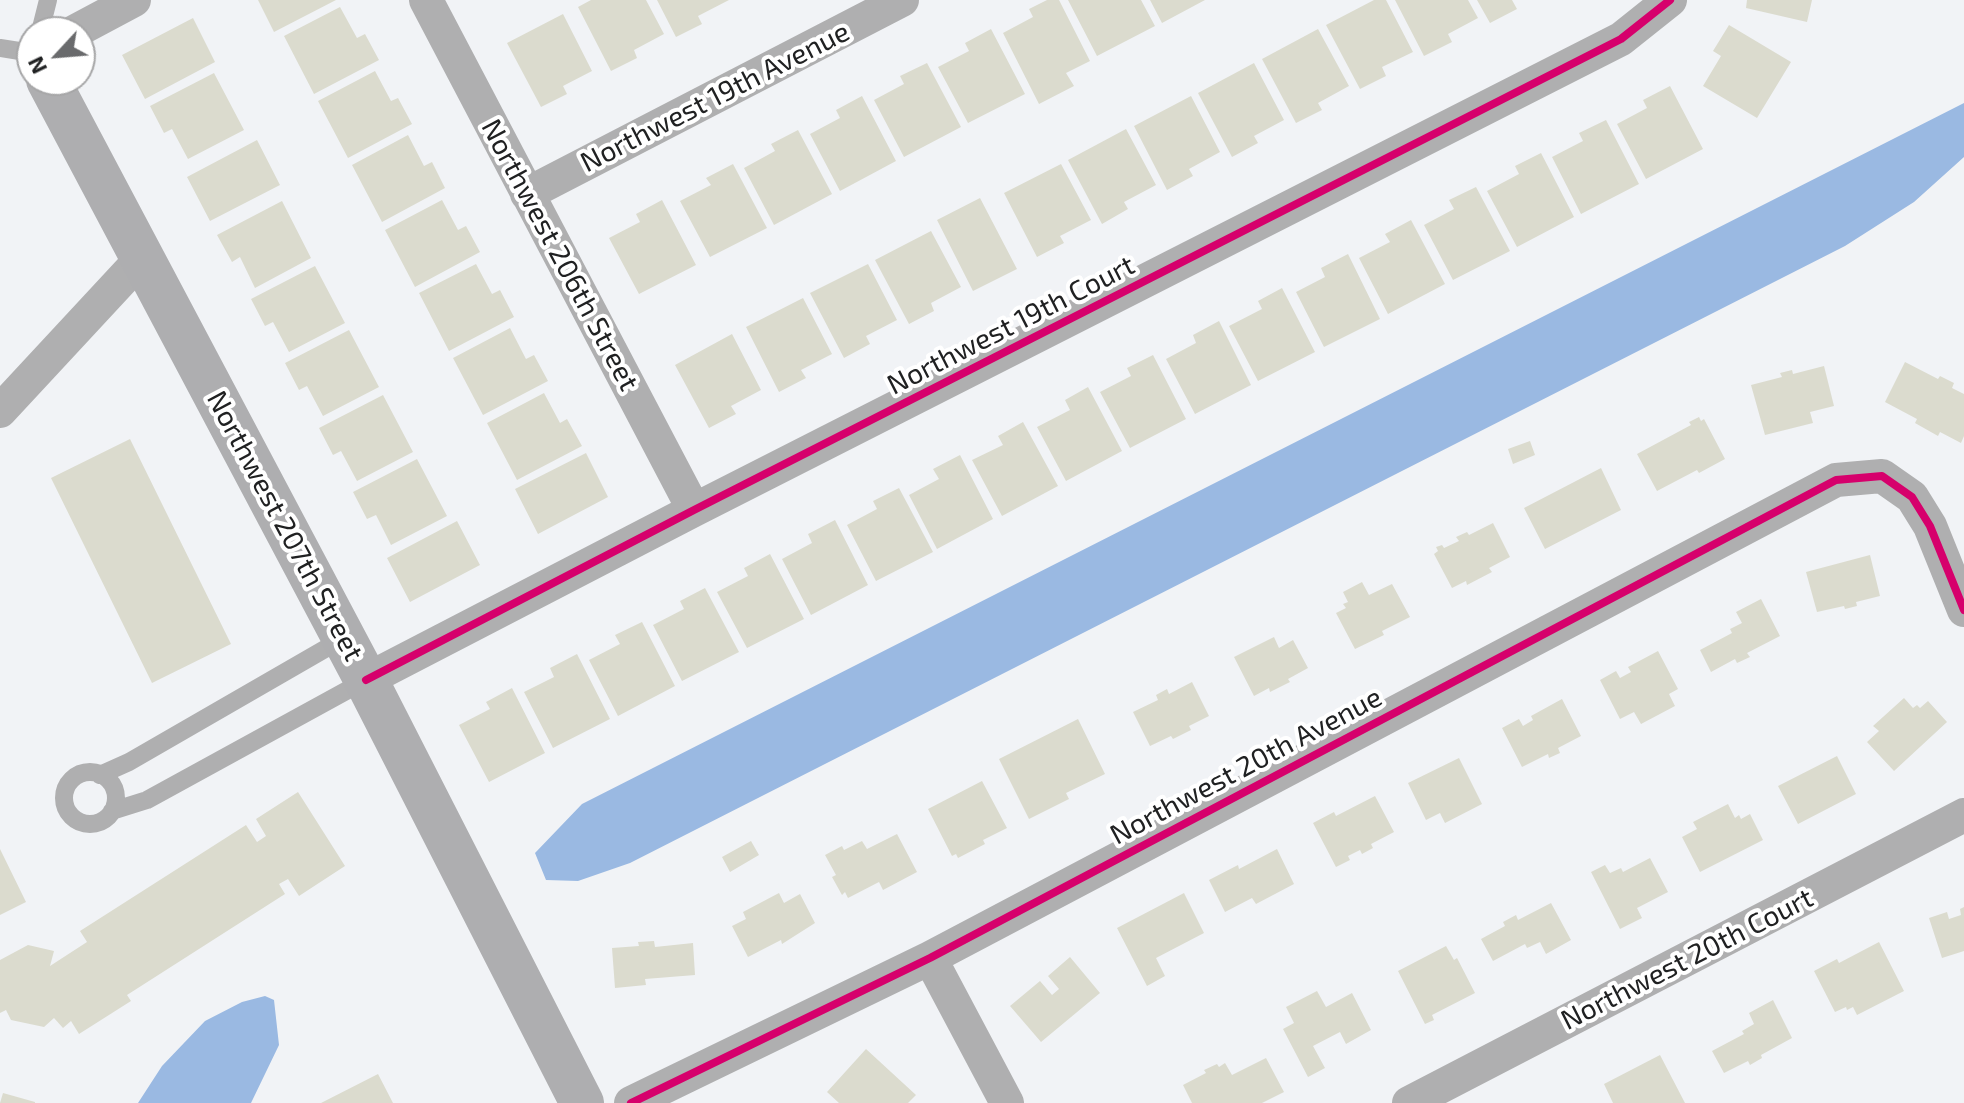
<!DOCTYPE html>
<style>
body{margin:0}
#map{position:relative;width:1964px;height:1103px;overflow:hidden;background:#f1f3f6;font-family:"Exo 2",sans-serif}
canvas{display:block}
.north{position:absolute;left:16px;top:16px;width:80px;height:80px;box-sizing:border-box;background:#fff;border:2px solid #a6a6a7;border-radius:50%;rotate:244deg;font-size:22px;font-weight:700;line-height:32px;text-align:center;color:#202122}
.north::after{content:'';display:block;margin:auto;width:28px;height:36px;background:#696a6c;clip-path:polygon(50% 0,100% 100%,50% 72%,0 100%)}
</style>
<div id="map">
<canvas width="1964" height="1103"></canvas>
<div class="north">N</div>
</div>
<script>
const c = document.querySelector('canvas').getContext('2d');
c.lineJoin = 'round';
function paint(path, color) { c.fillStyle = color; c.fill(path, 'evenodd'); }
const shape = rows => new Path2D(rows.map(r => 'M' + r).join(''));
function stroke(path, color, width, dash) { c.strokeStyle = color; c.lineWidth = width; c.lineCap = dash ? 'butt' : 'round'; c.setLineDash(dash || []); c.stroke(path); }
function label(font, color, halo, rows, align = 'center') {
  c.font = font + ' "Exo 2",sans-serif'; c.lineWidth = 8; c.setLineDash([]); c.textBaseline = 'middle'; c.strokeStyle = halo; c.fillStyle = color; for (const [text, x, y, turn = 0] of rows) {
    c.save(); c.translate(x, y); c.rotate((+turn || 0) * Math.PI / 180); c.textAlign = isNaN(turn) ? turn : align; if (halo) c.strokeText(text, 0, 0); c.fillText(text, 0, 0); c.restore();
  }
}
paint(shape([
 [1964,103,1964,157,1914,202,1845,246,630,863,578,881,546,880,535,853,582,804],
 [265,996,274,1000,279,1045,251,1103,138,1103,162,1066,205,1021,242,1002]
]), '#9ab9e2');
paint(shape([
 [258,0,336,0,274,32],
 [591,0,646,0,664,34,634,50,637,58,611,71,578,7],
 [657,0,729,0,698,16,702,24,676,37],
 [1047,0,1059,0,1090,61,1066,73,1074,86,1039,104,1003,33,1033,17,1029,9],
 [1068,0,1141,0,1155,26,1097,56],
 [1150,0,1205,0,1162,23],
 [1374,0,1386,0,1413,52,1382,67,1386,76,1360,89,1326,25],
 [1395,0,1468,0,1478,18,1448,34,1452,42,1424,56],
 [1477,0,1512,0,1517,9,1490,23],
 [1747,0,1812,0,1807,22,1746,8],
 [340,7,357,38,365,34,379,60,314,94,284,36],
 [563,14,592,71,563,86,567,94,541,107,507,43],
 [193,18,215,62,145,99,122,55],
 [1729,25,1791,62,1757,118,1703,86,1721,56,1713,51],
 [991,29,1025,94,968,123,938,67,969,51,965,43],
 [1318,29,1349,86,1318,103,1322,110,1296,123,1262,59],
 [927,63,961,127,904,157,874,100,904,84,900,76],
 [1254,63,1284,120,1254,136,1258,143,1232,157,1198,93],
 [375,71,391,101,398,98,412,124,348,158,318,101],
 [214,73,244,130,188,159,172,129,164,133,150,106],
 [1670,86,1703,149,1646,179,1617,124,1647,108,1643,100],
 [862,96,896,161,840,191,810,134,840,118,836,110],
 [1191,96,1220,152,1189,169,1193,176,1167,190,1134,126],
 [1606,120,1639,184,1581,214,1552,157,1583,141,1579,133],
 [1126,129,1156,185,1124,202,1128,209,1102,224,1068,160],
 [798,130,832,194,774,225,744,168,775,151,771,144],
 [408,135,424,166,432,162,445,188,382,222,352,165],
 [257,140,280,185,210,221,187,177],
 [1541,153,1574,217,1517,247,1487,191,1519,174,1515,166],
 [733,164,767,228,710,257,680,201,711,185,706,178],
 [1061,164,1091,220,1060,236,1064,243,1037,257,1004,193],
 [1476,187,1510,251,1453,280,1424,225,1454,209,1449,200],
 [980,198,1017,269,973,291,937,220],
 [442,200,458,230,466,226,480,252,415,287,385,230],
 [662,200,696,265,639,294,609,238,640,222,636,214],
 [282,201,311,258,255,288,240,257,232,262,217,235],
 [1411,220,1445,284,1388,314,1359,258,1390,242,1385,234],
 [931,231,961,287,931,303,934,311,909,324,875,260],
 [1348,254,1380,319,1324,347,1296,292,1325,277,1321,268],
 [476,264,492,294,500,290,514,317,449,351,419,293],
 [868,264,897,320,866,336,870,344,844,358,810,293],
 [315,266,345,323,289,352,273,322,265,326,251,299],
 [1282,288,1315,352,1258,381,1229,326,1262,309,1258,301],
 [803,298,832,354,801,370,806,378,779,392,746,327],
 [1219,321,1251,385,1195,414,1166,359,1196,343,1193,335],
 [510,328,526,359,534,355,548,381,483,415,453,358],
 [349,330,379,387,323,416,307,386,299,390,285,363],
 [732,334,761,390,731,406,736,414,709,428,675,365],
 [1153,355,1186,419,1130,448,1100,392,1131,376,1127,368],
 [1905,362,1938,379,1940,376,1954,383,1952,388,1964,394,1964,436,1961,443,1940,432,1938,436,1915,423,1917,419,1885,402],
 [1824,366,1834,406,1810,412,1813,423,1765,435,1751,385,1782,377,1780,373,1792,370,1793,374],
 [1088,387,1122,451,1066,481,1037,427,1070,410,1065,400],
 [544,393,560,423,567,419,582,446,517,480,487,423],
 [383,395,413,452,357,481,341,451,333,455,319,428],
 [1699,417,1701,421,1704,419,1725,459,1699,473,1697,470,1657,491,1637,454,1691,425,1689,422],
 [1023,422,1058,486,1002,516,972,460,1003,445,998,436],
 [130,439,231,644,152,683,51,478],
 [1530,441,1535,455,1513,464,1508,449],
 [586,453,608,497,538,534,515,489],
 [960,455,993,519,937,549,909,495,939,479,933,469],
 [417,459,447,516,391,545,376,515,367,519,353,492],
 [1601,468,1621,510,1545,549,1524,508],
 [899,488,933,552,876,581,847,525,877,509,873,501],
 [835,520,868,585,811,615,782,559,812,543,808,534],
 [457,521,480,565,410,602,387,558],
 [1493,523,1510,557,1489,568,1492,572,1467,585,1466,581,1452,588,1434,554,1438,551,1436,547,1442,545,1444,548,1459,541,1456,537,1467,532,1469,535],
 [770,554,804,619,747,648,717,592,748,576,744,568],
 [1870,555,1880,596,1856,602,1857,606,1845,609,1844,606,1817,612,1806,572],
 [1362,582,1369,595,1392,584,1410,617,1382,631,1384,635,1355,649,1336,613,1346,608,1343,604,1348,602,1343,592],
 [705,588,739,652,682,681,653,625,684,609,680,601],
 [1761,599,1780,636,1747,653,1750,657,1737,663,1735,659,1711,672,1700,650,1732,633,1730,629,1742,623,1736,612],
 [642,622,675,686,618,716,589,660,620,644,615,635],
 [1274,637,1279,648,1293,640,1308,668,1288,679,1290,682,1270,692,1269,688,1254,696,1234,657],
 [1658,651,1678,689,1669,694,1675,706,1641,724,1634,712,1620,719,1600,680,1616,671,1620,678,1631,672,1628,667],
 [577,654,610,719,553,748,524,692,554,677,550,668],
 [1192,682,1209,716,1189,726,1191,730,1173,739,1171,736,1150,746,1133,712,1158,700,1156,695,1167,689,1169,694],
 [512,688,545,753,489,782,459,725,490,709,486,702],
 [1904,698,1913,708,1917,705,1920,708,1928,701,1947,722,1894,771,1867,742,1879,731,1873,726],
 [1562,699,1581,736,1558,748,1560,753,1549,758,1548,754,1522,767,1502,728,1519,719,1523,726,1533,720,1531,716],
 [1078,719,1105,774,1066,793,1069,799,1029,819,999,759],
 [1837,756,1856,794,1798,824,1778,786],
 [1459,758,1482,804,1445,823,1440,813,1426,820,1408,783],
 [982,781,1007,828,983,840,985,844,958,858,956,854,952,856,928,809],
 [298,792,345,866,299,896,288,879,279,884,285,894,127,995,131,1001,79,1034,71,1021,63,1028,54,1018,44,1027,11,1020,6,1010,0,1013,0,960,28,945,54,951,50,966,87,942,80,931,246,825,257,842,266,836,256,819],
 [1375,796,1394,832,1371,844,1373,848,1362,854,1360,850,1348,856,1350,860,1336,867,1313,823,1334,812,1336,816],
 [1728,804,1735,818,1739,815,1741,819,1750,814,1763,840,1700,872,1682,837,1697,829,1693,822],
 [897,834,917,872,883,890,879,882,848,898,845,892,842,895,832,877,836,875,825,855,842,846,844,850,862,841,867,849],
 [751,841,759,855,730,872,722,857],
 [0,849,26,902,0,915],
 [1277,849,1294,884,1256,904,1252,898,1225,912,1209,880,1238,865,1239,869],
 [1650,858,1668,892,1637,908,1642,918,1620,929,1591,872,1605,865,1610,873,1621,868,1623,872],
 [779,893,784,903,800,894,815,923,782,944,781,940,748,957,732,926,746,919,743,912],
 [1184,893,1204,933,1156,958,1165,976,1147,986,1117,928],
 [1551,903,1571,940,1546,954,1540,942,1527,948,1525,944,1493,961,1481,939,1505,926,1503,922,1516,915,1518,920],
 [1964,907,1964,951,1942,958,1929,918,1947,912,1949,919,1961,915,1960,909],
 [654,941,655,947,693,943,695,975,645,979,646,985,615,988,612,948,639,946,638,942],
 [1879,942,1904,991,1857,1015,1853,1007,1847,1010,1846,1007,1835,1012,1814,971,1837,959,1839,963],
 [1446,946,1454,960,1457,958,1475,993,1432,1015,1434,1020,1425,1024,1398,971],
 [1070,957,1100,993,1041,1042,1010,1006,1040,981,1052,995,1059,989,1048,976],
 [1317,991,1326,1007,1352,993,1371,1030,1346,1044,1340,1032,1313,1046,1325,1068,1308,1077,1283,1029,1294,1023,1286,1007],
 [1773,1000,1792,1038,1761,1055,1762,1058,1750,1065,1748,1061,1724,1073,1712,1051,1744,1034,1742,1031,1754,1024,1749,1013],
 [866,1049,916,1095,908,1103,839,1103,827,1092],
 [1660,1055,1685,1103,1613,1103,1604,1084],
 [1266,1058,1284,1092,1262,1103,1192,1103,1183,1085,1206,1073,1204,1070,1217,1064,1219,1067,1225,1063,1232,1075],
 [378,1074,393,1103,321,1103],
 [3,1093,35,1102,35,1103,0,1103]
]), '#dbdbce');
stroke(shape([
 [40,32,48,0],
 [0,48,32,53],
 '64 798a26 26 0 1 1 52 0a26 26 0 1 1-52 0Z',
 [100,775,129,762,344,638],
 [112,811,147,800,366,680]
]), '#afafb0', 18);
stroke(shape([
 [426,0,694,510],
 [74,32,134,0],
 [527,194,902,0],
 [0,411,142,258],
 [366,680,694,510,1621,39,1670,0],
 [930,958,1007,1103],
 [631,1103,930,958,1836,480,1882,476,1912,497,1930,526,1964,610],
 [1409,1103,1964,815]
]), '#afafb0', 34);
stroke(shape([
 [48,80,366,680,582,1103]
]), '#aeaeb0', 44);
stroke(shape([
 [366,680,694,510,1621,39,1670,0],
 [631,1103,930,958,1836,480,1882,476,1912,497,1930,526,1964,610]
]), '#d6006c', 8);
label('28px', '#202122', '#fff', [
 ["Northwest 19th Avenue",715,97,-27],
 ["Northwest 206th Street",560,255,62],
 ["Northwest 19th Court",1011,325,-27],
 ["Northwest 207th Street",285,526,62],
 ["Northwest 20th Avenue",1246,766,-28],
 ["Northwest 20th Court",1687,959,-27]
]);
</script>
